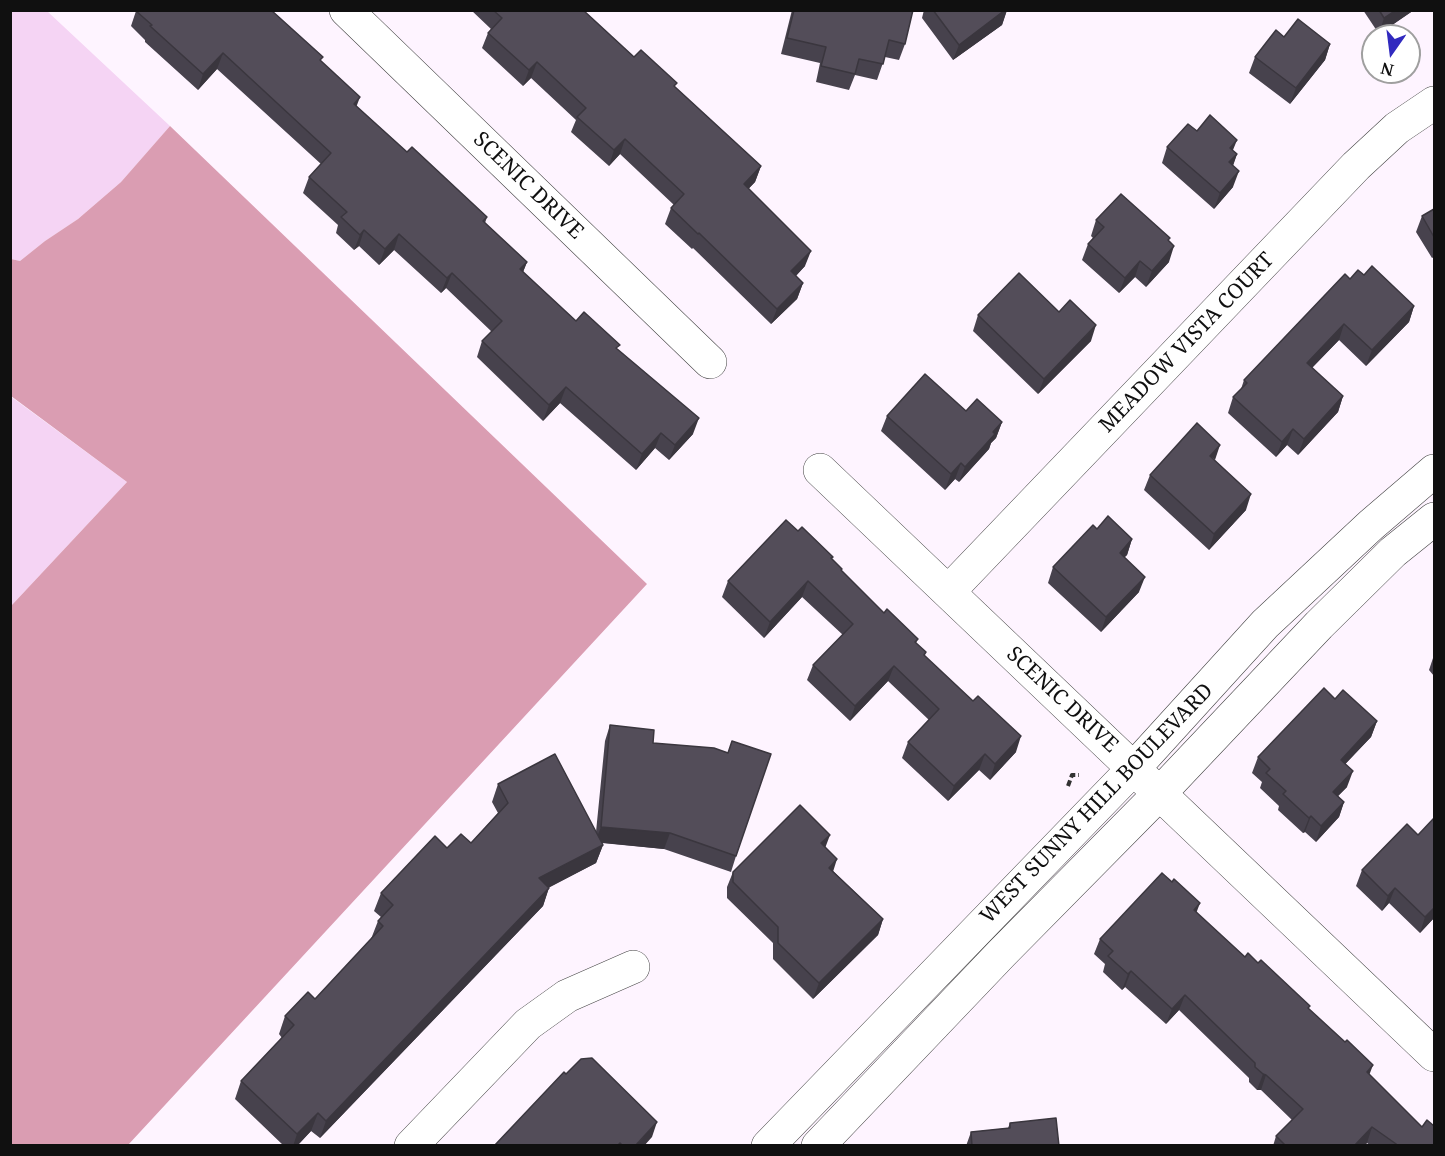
<!DOCTYPE html>
<style>
body{margin:0}
#map{position:relative;width:1445px;height:1156px;overflow:hidden;background:#fef4ff;font-family:"Noto Serif",serif}
canvas{display:block}
.frame{position:absolute;inset:0;border:12px solid #101010;pointer-events:none}
.north{position:absolute;left:1361px;top:24px;width:60px;height:60px;box-sizing:border-box;background:#fff;border:2px solid #9f9f9f;border-radius:50%;rotate:194deg;font-size:16px;font-weight:700;line-height:24px;text-align:center;color:#101010}
.north::after{content:'';display:block;margin:auto;width:21px;height:27px;background:#312abf;clip-path:polygon(50% 0,100% 100%,50% 72%,0 100%)}
</style>
<div id="map">
<canvas width="1445" height="1156"></canvas>
<div class="frame"></div>
<div class="north">N</div>
</div>
<script>
const c = document.querySelector('canvas').getContext('2d');
c.lineJoin = 'round';
function paint(path, color) { c.fillStyle = color; c.fill(path, 'evenodd'); }
const shape = rows => new Path2D(rows.map(r => 'M' + r).join(''));
function stroke(path, color, width, dash) { c.strokeStyle = color; c.lineWidth = width; c.lineCap = dash ? 'butt' : 'round'; c.setLineDash(dash || []); c.stroke(path); }
function label(font, color, halo, rows, align = 'center') {
  c.font = font + ' "Noto Serif",serif'; c.lineWidth = 6; c.setLineDash([]); c.textBaseline = 'middle'; c.strokeStyle = halo; c.fillStyle = color; for (const [text, x, y, turn = 0] of rows) {
    c.save(); c.translate(x, y); c.rotate((+turn || 0) * Math.PI / 180); c.textAlign = isNaN(turn) ? turn : align; if (halo) c.strokeText(text, 0, 0); c.fillText(text, 0, 0); c.restore();
  }
}
paint(shape([
 [11,11,47,11,170,126,121,182,78,219,45,241,20,261,11,259],
 [10,396,127,482,11,606,10,606]
]), '#f5d4f4');
paint(shape([
 [170,126,647,584,128,1145,11,1145,11,606,127,482,11,396,11,259,20,261,45,241,78,219,121,182]
]), '#da9db2');
const minor = shape([
 [346,10,710,362],
 [820,470,1434,1055],
 [948,592,1356,166,1397,128,1434,103],
 [411,1146,528,1024,567,996,633,967],
 [768,1146,1134,768,1265,624,1371,525,1434,471],
 [818,1146,1002,953,1160,793,1319,625,1393,552,1434,519]
]);
stroke(minor, '#434343', 34);
stroke(shape([
 [1068,786,1072,775,1079,775]
]), '#323232', 4, [6, 3]);
stroke(minor, '#fff', 33);
paint(shape([
 [471,10,583,10,634,57,675,87,761,166,755,182,748,189,805,266,796,276,803,283,797,299,771,324,693,248,692,249,665,224,671,208,674,205,620,154,609,166,571,132,576,120,531,78,523,86,482,48,488,33,491,29],
 [792,10,913,10,905,44,899,60,885,57,877,80,855,75,849,90,816,82,820,63,781,54],
 [924,10,1007,10,1002,25,953,60,922,18],
 [1363,10,1414,10,1379,34],
 [136,11,321,62,356,106,407,152,487,217,485,223,527,262,523,272,576,321,618,350,693,434,669,460,655,448,636,470,560,403,543,421,477,357,482,341,492,332,446,288,441,293,394,250,379,265,359,246,354,250,336,233,338,225,303,193,309,177,321,164,217,69,198,90,145,42,145,40,131,26],
 [1284,37,1330,44,1325,60,1290,104,1249,73,1255,57],
 [1197,131,1233,151,1237,154,1233,166,1233,187,1214,209,1162,163,1167,147],
 [1434,209,1434,257,1432,258,1416,232,1422,216],
 [1096,220,1169,241,1169,262,1146,287,1135,277,1119,293,1082,260,1088,244,1093,238,1091,236],
 [1350,279,1414,306,1409,322,1366,366,1339,340,1312,368,1343,396,1338,412,1298,455,1287,445,1276,457,1228,413,1233,397,1241,389,1244,380],
 [1059,312,1091,341,1038,394,973,331,978,315],
 [966,411,1002,422,996,438,991,443,989,449,959,482,955,479,945,490,881,431,887,416],
 [1214,461,1246,510,1209,550,1144,490,1150,475],
 [1097,529,1132,539,1127,555,1124,557,1139,592,1101,632,1048,583,1053,567],
 [798,531,833,557,832,559,841,570,884,613,918,639,916,643,925,656,1016,752,990,780,979,770,948,801,902,758,908,742,929,720,888,681,850,721,807,680,813,665,843,635,802,597,764,638,722,597,728,581],
 [1434,655,1434,676,1429,670],
 [1335,699,1377,721,1371,737,1345,764,1347,787,1338,796,1344,802,1339,817,1316,842,1305,832,1303,833,1278,810,1279,806,1260,788,1262,782,1252,773,1258,757],
 [610,725,653,743,736,856,731,872,664,849,602,843,603,845,596,863,549,887,543,906,320,1138,311,1131,297,1146,284,1146,235,1099,241,1081,282,1038,279,1034,285,1016,315,999,371,939,378,921,381,917,374,911,381,893,447,848,471,843,498,813,492,802,498,784,596,832,605,741],
 [1407,824,1434,918,1420,933,1389,903,1382,911,1356,886,1362,870],
 [825,848,833,871,883,919,878,935,813,999,773,959,773,943,727,898,727,887,733,872],
 [1172,882,1196,912,1245,957,1309,1009,1434,1146,1371,1146,1367,1143,1364,1146,1273,1146,1276,1136,1292,1120,1261,1090,1257,1090,1249,1082,1249,1078,1179,1010,1166,1024,1125,987,1122,990,1103,972,1105,964,1094,954,1100,939],
 [1010,1123,1059,1146,966,1146,971,1132,1008,1128]
]), '#47424d');
paint(shape([
 [999,10,1007,10,1002,25,953,60,959,45],
 [1396,10,1414,10,1379,34,1384,18],
 [1330,44,1325,60,1290,104,1296,88],
 [223,53,217,69,198,90,203,74],
 [537,62,531,78,523,86,529,70],
 [360,97,354,113,354,104],
 [625,139,620,154,609,166,614,150],
 [1237,140,1231,155,1230,148],
 [1237,154,1231,170,1229,162],
 [761,166,755,182,738,200,744,184],
 [1239,171,1233,187,1214,209,1220,193],
 [364,230,359,246,354,250,360,235],
 [399,234,394,250,379,265,385,249],
 [1174,246,1169,262,1146,287,1152,271],
 [811,251,805,266,785,287,791,271],
 [1140,261,1135,277,1119,293,1125,278],
 [527,262,521,277,520,269],
 [452,273,446,288,441,293,447,278],
 [803,283,797,299,771,324,777,309],
 [1414,306,1409,322,1366,366,1372,350],
 [1344,324,1339,340,1301,379,1307,363],
 [1096,325,1091,341,1038,394,1044,379],
 [566,387,560,403,543,421,549,405],
 [1343,396,1338,412,1298,455,1304,439],
 [699,418,693,434,669,460,675,445],
 [1002,422,996,438,991,443,989,449,959,482,965,467],
 [1293,429,1287,445,1276,457,1282,442],
 [661,433,655,448,636,470,642,454],
 [1220,445,1215,460,1210,456],
 [961,463,955,479,945,490,951,474],
 [1251,494,1246,510,1209,550,1214,534],
 [1132,539,1127,555,1114,568,1120,553],
 [1145,577,1139,592,1101,632,1106,617],
 [808,581,802,597,764,638,770,622],
 [894,666,888,681,850,721,855,706],
 [1377,721,1371,737,1335,775,1341,760],
 [1021,736,1016,752,990,780,995,764],
 [985,754,979,770,948,801,954,786],
 [1353,771,1347,787,1327,807,1333,792],
 [1344,802,1339,817,1316,842,1321,826],
 [1311,816,1305,832,1303,833,1309,818],
 [601,827,670,833,664,849,595,842],
 [830,835,824,851,821,843],
 [603,845,596,863,533,896,539,878],
 [837,859,832,875,829,868],
 [549,888,543,906,320,1138,326,1121],
 [1395,888,1389,903,1382,911,1388,896],
 [1200,903,1194,919,1194,910],
 [1434,908,1434,918,1420,933,1425,917],
 [883,919,878,935,813,999,819,983],
 [1131,971,1125,987,1122,990,1128,974],
 [1185,995,1179,1010,1166,1024,1172,1009],
 [1373,1065,1367,1081,1367,1072],
 [1263,1074,1266,1075,1261,1090,1257,1090],
 [318,1113,311,1131,297,1146,293,1146,297,1134],
 [657,1122,652,1137,644,1146,635,1146],
 [1372,1127,1367,1143,1364,1146,1354,1146]
]), '#3a363e');
const building = shape([
 [271,10,323,57,320,60,360,97,354,104,407,152,412,147,487,217,483,221,527,262,520,269,576,321,584,312,620,345,616,348,699,418,675,445,661,433,642,454,566,387,549,405,482,341,502,321,452,273,447,278,399,234,385,249,364,230,360,235,341,217,347,212,309,177,331,153,223,53,203,74,150,26,152,25,136,11,271,10],
 [493,10,583,10,634,57,641,50,677,83,674,86,761,166,744,184,811,251,791,271,803,283,777,309,699,233,698,234,671,208,684,194,625,139,614,150,577,117,586,108,537,62,529,70,488,33,502,18,493,10],
 [794,10,913,10,905,44,889,40,883,64,859,59,855,74,821,66,826,47,787,38,794,10],
 [933,10,1005,10,959,45,933,10],
 [1379,10,1396,10,1384,18,1379,10],
 [1298,19,1330,44,1296,88,1255,57,1276,30,1284,37,1298,19],
 [1210,115,1237,140,1230,148,1237,154,1229,162,1239,171,1220,193,1167,147,1188,124,1197,131,1210,115],
 [1121,194,1170,238,1168,240,1174,246,1152,271,1140,261,1125,278,1088,244,1104,227,1096,220,1121,194],
 [1434,209,1434,237,1422,216,1434,209],
 [1372,266,1414,306,1372,350,1344,324,1307,363,1343,396,1304,439,1293,429,1282,442,1233,397,1247,383,1244,380,1345,274,1350,279,1358,270,1364,275,1372,266],
 [1019,273,1059,312,1070,300,1096,325,1044,379,978,315,1019,273],
 [925,374,966,411,977,399,1002,422,993,432,995,434,965,467,961,463,951,474,887,416,925,374],
 [1197,423,1220,445,1210,456,1251,494,1214,534,1150,475,1197,423],
 [1108,516,1132,539,1120,553,1145,577,1106,617,1053,567,1093,525,1097,529,1108,516],
 [786,520,798,531,802,527,833,557,831,558,842,569,841,570,884,613,887,609,918,639,915,642,926,652,924,655,973,701,978,696,1021,736,995,764,985,754,954,786,908,742,939,709,894,666,855,706,813,665,853,624,808,581,770,622,728,581,786,520],
 [1324,688,1335,699,1343,690,1377,721,1341,760,1353,771,1333,792,1344,802,1321,826,1311,816,1309,818,1283,794,1286,791,1266,773,1270,769,1258,757,1324,688],
 [610,725,654,730,653,743,714,748,728,753,732,741,771,754,736,856,670,833,601,827,610,725],
 [555,754,603,845,539,878,549,888,326,1121,318,1113,297,1134,241,1081,294,1025,285,1016,308,992,315,999,383,926,378,921,393,905,381,893,435,836,447,848,461,834,471,843,508,803,498,784,555,754],
 [800,805,830,835,821,843,837,859,829,868,883,919,819,983,778,943,778,927,733,882,733,872,800,805],
 [1434,818,1434,908,1425,917,1395,888,1388,896,1362,870,1407,824,1418,835,1434,818],
 [1162,873,1172,882,1174,879,1200,903,1194,910,1245,957,1248,953,1258,963,1261,960,1310,1006,1308,1008,1345,1042,1347,1040,1373,1065,1367,1072,1422,1127,1427,1120,1434,1126,1434,1146,1399,1146,1372,1127,1354,1146,1286,1146,1276,1136,1303,1109,1266,1075,1263,1074,1255,1067,1255,1063,1185,995,1172,1009,1131,971,1128,974,1108,956,1113,951,1100,939,1162,873],
 [592,1058,657,1122,635,1146,623,1146,620,1143,617,1146,494,1146,564,1072,566,1074,581,1059,592,1058],
 [1056,1118,1059,1146,972,1146,971,1132,1010,1128,1010,1123,1056,1118]
]);
paint(building, '#534d59');
stroke(building, '#3a363e', 1.5);
label('21px', '#101010', '#fff', [
 ["SCENIC DRIVE",528,186,44],
 ["MEADOW VISTA COURT",1187,343,-46],
 ["SCENIC DRIVE",1062,700,43],
 ["WEST SUNNY HILL BOULEVARD",1097,804,-46]
]);
</script>
